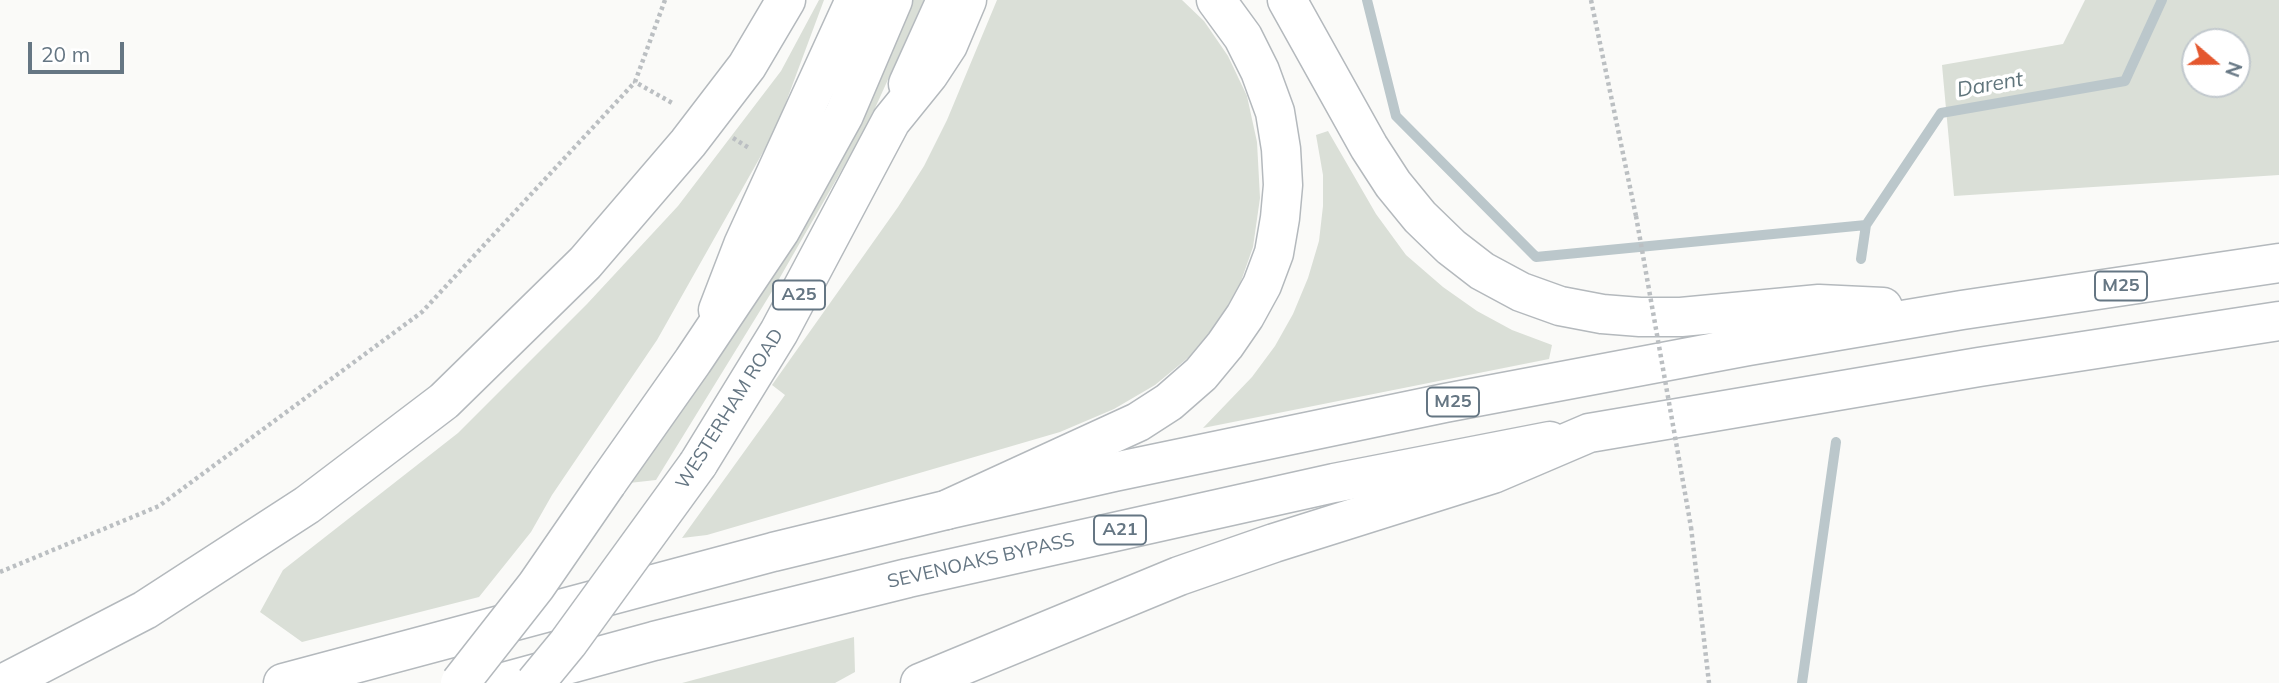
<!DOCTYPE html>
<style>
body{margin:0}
#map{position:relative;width:2279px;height:683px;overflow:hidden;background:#fafaf8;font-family:Mulish,sans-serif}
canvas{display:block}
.north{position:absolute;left:2181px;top:28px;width:70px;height:70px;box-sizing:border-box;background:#fff;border:2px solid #c1c8cd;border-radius:50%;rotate:110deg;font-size:19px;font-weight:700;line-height:28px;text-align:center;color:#657683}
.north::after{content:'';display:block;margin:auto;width:24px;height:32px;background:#e4572e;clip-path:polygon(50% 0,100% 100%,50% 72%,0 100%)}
.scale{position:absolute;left:28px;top:42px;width:96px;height:32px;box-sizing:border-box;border:4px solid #657683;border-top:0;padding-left:9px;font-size:21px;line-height:24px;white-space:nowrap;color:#657683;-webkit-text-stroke:5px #fff;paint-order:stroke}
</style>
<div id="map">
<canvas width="2279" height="683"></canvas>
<div class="north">N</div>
<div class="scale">20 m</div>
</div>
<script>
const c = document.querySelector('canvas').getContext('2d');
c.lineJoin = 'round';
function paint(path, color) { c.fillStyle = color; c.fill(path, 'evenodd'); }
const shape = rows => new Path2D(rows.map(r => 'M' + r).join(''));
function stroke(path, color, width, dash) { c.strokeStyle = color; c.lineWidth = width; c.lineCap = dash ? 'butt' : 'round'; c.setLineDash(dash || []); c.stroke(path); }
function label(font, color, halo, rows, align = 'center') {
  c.font = font + ' Mulish,sans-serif'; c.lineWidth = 7; c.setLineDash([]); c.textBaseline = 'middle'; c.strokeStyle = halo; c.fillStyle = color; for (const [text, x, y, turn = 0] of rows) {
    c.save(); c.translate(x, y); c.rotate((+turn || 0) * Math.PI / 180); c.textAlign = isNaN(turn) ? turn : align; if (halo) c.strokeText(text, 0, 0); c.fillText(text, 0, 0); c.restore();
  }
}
paint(shape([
 [819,0,824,0,776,129,657,340,552,495,531,532,479,597,302,642,260,612,283,570,458,433,587,304,678,206,781,71],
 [906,0,924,0,866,128,771,293,656,480,629,483],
 [997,0,1182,0,1204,21,1228,56,1247,96,1257,142,1260,198,1253,247,1240,284,1219,321,1189,357,1155,385,1114,409,1060,432,707,535,682,538,785,395,772,385,898,207,924,166,947,120],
 [2085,0,2279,0,2279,175,1954,196,1942,65,2063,44],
 [2195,42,2237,42,2237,84,2195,84],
 [1328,131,1376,214,1406,255,1443,287,1477,311,1512,330,1552,345,1549,359,1203,428,1252,377,1275,346,1293,314,1308,278,1319,241,1323,206,1323,175,1316,135],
 [854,637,855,672,835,683,682,683]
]), '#dadfd7');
stroke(shape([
 [1367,0,1396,116,1536,257,1866,225],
 [1861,259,1866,225,1941,113,2125,81,2162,0],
 [1802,683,1836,442]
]), '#bbc7cb', 10);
const primary = shape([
 [908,84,946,0],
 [718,310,743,245,855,0]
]);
const trunk = shape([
 [698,464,779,332,891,121,929,74,948,45,967,0],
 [607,483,693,361,780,231,844,115,893,0],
 [4,683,145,610,307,505,444,401,585,263,688,143,747,66,786,0],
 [283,683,773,552,946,510,1138,422,1169,402,1201,374,1225,345,1245,316,1262,285,1274,253,1280,218,1283,185,1281,149,1275,112,1260,71,1243,37,1216,0],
 [500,683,654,641,908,578,1334,483,1550,441]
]);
const motorway = shape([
 [1287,0,1369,147,1393,184,1420,217,1451,247,1482,271,1521,292,1560,306,1602,314,1640,317,1681,317,1819,304,1883,307],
 [946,510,1114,472,1445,403,1748,346,1962,310,2279,263],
 [920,683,1179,576,1274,543,1493,474,1589,433,1979,367,2279,321]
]);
stroke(primary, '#b5babe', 41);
stroke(trunk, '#b4b9bd', 41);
stroke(motorway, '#b4b9bd', 41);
stroke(shape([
 [665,0,635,82,674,104],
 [1591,0,1636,216],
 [733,138,749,148],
 [1691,527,1709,683],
 [0,572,159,506,422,312,635,82]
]), '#bbbfc2', 4.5, [3.5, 3.5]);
stroke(primary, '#fff', 38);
stroke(trunk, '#fff', 38);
stroke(motorway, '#fff', 38);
const trunkBridge = shape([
 [460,683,536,586,607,483],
 [535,683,568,643,698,464]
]);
stroke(trunkBridge, '#b4b9bd', 41, []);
stroke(shape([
 [1636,216,1691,527]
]), '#bbbfc2', 4.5, [3.5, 3.5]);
stroke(trunkBridge, '#fff', 38);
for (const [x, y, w] of [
 [2121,286,52],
 [799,295,52],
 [1453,402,52],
 [1120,530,52]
]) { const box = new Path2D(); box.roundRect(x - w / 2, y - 14.5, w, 29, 5); c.fillStyle = '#fff'; c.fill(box); stroke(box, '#657683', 2); }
label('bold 18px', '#657683', null, [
 ["M25",2121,286],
 ["A25",799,295],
 ["M25",1453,402],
 ["A21",1120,530]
]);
label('19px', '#657683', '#fff', [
 ["WESTERHAM ROAD",730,409,-58],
 ["SEVENOAKS BYPASS",981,561,-13]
]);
label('italic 21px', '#60757c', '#fff', [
 ["Darent",1990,85,-10]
]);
</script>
